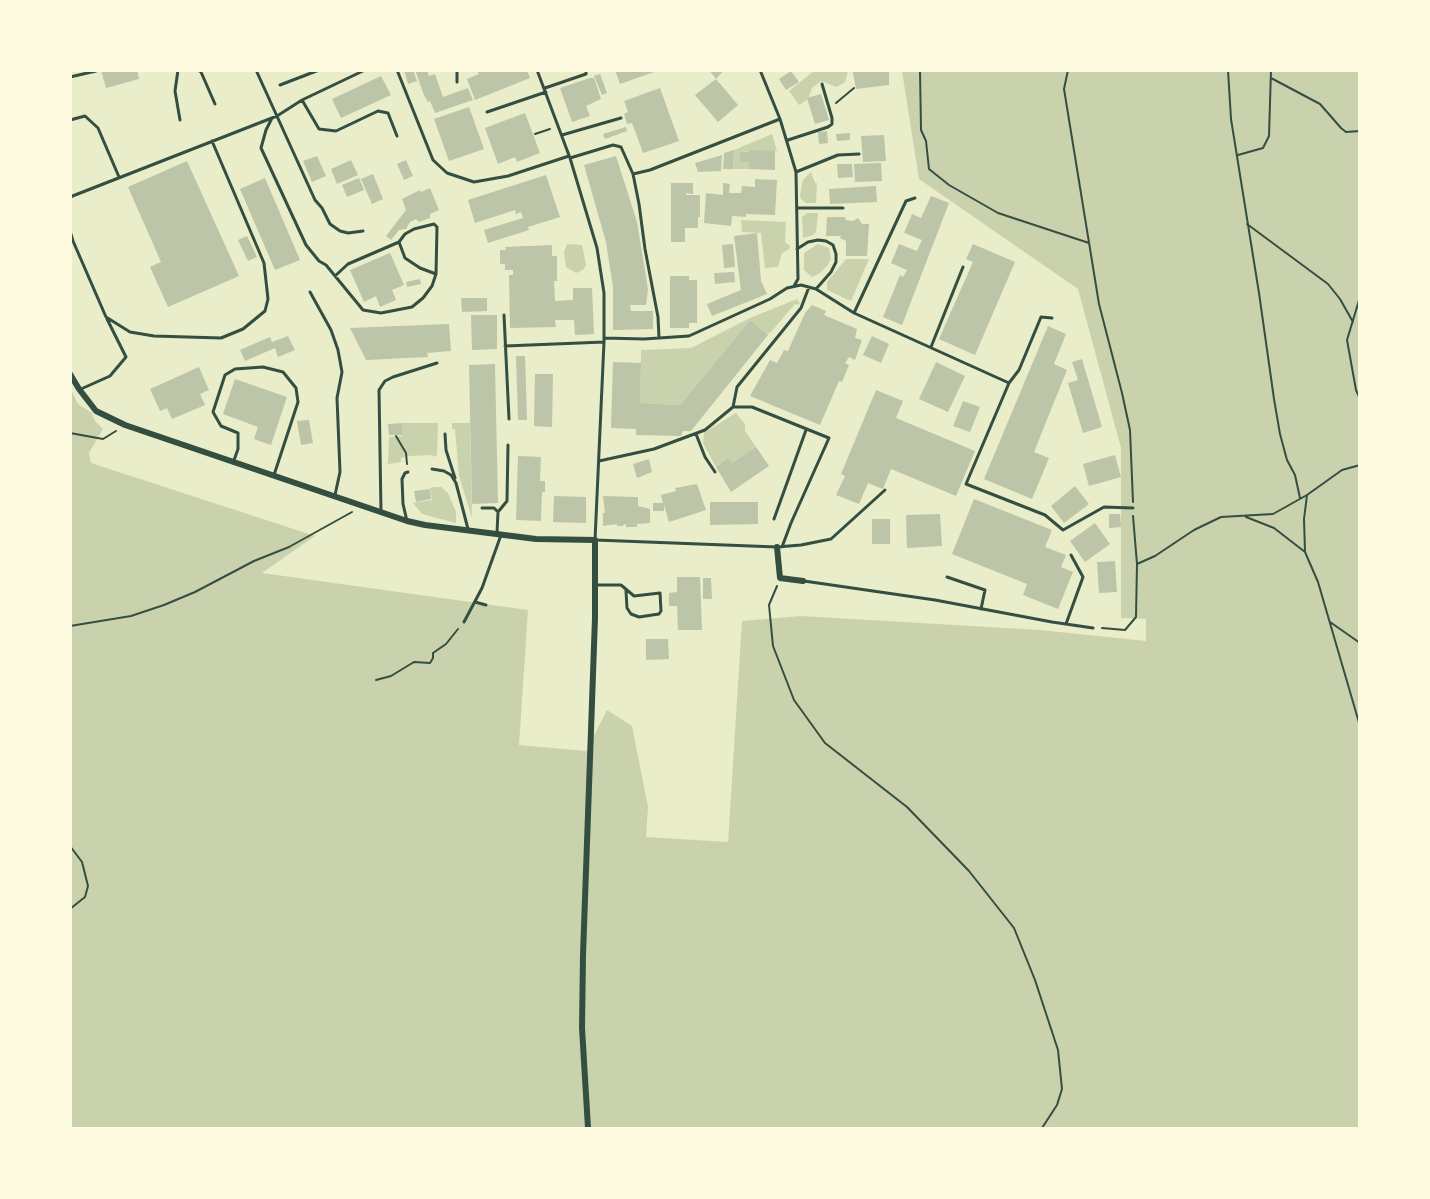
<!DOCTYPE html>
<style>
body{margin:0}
#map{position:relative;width:1430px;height:1199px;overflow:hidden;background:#e9edc9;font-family:Signika,sans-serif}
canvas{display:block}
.frame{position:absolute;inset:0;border:72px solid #fefae0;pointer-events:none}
</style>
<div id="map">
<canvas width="1430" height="1199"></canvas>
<div class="frame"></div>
</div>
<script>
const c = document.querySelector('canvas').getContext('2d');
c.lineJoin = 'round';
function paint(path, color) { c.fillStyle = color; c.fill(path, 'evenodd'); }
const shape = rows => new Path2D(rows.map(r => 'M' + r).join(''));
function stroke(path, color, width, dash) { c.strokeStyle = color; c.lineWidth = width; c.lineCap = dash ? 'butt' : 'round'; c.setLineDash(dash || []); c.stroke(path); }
paint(shape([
 [814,71,848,71,845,82,837,87,821,81,812,88,808,99,799,105,789,91],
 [902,71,1359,71,1359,1128,71,1128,70,388,78,404,92,413,95,421,103,429,89,453,91,463,315,536,262,573,528,610,519,745,586,751,607,710,632,726,648,807,646,837,728,842,742,621,801,616,1040,630,1146,641,1146,619,1121,618,1121,448,1078,289,919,179],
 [772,134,777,151,740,152,740,162,749,162,749,169,733,169,734,150],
 [811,172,815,183,817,183,816,203,806,203,801,199,800,195,803,180],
 [818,213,816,232,813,235,803,238,802,217,807,213],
 [741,220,786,222,785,242,790,246,789,249,782,253,778,267,765,268,761,233,742,232],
 [567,244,582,245,586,265,583,270,576,273,566,267,564,252],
 [818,244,829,248,831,259,827,266,820,273,812,277,804,270,804,253],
 [846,259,869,259,851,301,827,290,827,282],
 [797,299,800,303,798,305,795,304,771,332,767,334,750,320,680,405,640,403,641,350,691,348,750,318],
 [736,413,745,424,745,431,756,447,732,463,728,458,716,467,703,443,704,433],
 [402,423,438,423,437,455,434,457,432,455,409,456,401,458,401,462,388,464,389,437,402,436],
 [452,423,470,423,472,518,459,476,455,429,452,429],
 [434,487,441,487,448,493,456,512,456,523,422,514,413,503,432,500,430,488]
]), '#cad2ad');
paint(shape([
 [101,70,137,70,139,79,106,88],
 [404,70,413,70,417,81,408,84],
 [415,70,427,70,429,76,435,74,443,97,468,88,473,100,435,113,430,101,428,102,424,95],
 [477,70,527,70,530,78,475,100,467,79,479,74],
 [615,70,657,70,657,71,620,84],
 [709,70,724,70,716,79],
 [851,70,889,71,889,85,856,89,853,73],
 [791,71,799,82,786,90,779,79],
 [600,74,607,93,602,95,594,76],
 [381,76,391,95,341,118,332,99],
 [590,78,594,78,601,99,586,106,590,116,572,122,560,88],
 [716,79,738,105,718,122,695,95],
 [660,88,679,141,643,153,632,123,627,124,624,114,628,112,624,101],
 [821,94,829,120,815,124,807,98],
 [469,107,484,149,449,161,434,119],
 [525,113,540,153,517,162,515,157,498,164,485,128],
 [626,127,627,131,605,139,603,134],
 [827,131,828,143,819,144,818,132],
 [850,133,850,140,837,141,836,134],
 [884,135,886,161,863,162,861,136],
 [734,150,733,169,723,169,724,153],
 [749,150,775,151,775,170,749,169,749,162,740,162,740,152,749,152],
 [722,155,721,171,698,172,695,163],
 [317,156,326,176,312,182,303,161],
 [616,156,637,222,648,289,646,305,630,305,631,311,653,311,653,329,613,330,613,287,606,242,584,165],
 [351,160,358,175,337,184,331,169],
 [406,160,413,176,404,180,397,164],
 [187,161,239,276,168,307,150,267,161,262,128,187],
 [881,163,882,181,855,182,854,164],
 [837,164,852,164,853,177,838,178],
 [373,174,383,199,372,204,361,179],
 [546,175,560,217,528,227,529,230,488,243,484,230,523,218,521,212,516,214,515,210,475,223,468,200],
 [265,178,300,260,275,270,240,189],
 [359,178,364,190,347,197,342,185],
 [755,179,777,180,775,215,746,214,746,217,732,216,731,226,704,223,706,193,723,195,723,183,730,184,729,193,741,193,742,186,755,187],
 [671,183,693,183,693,194,686,193,686,195,700,195,700,217,698,217,698,228,685,228,685,242,671,242],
 [876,186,877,202,830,204,829,189],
 [430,188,439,210,430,214,430,218,419,222,416,219,410,222,406,229,399,230,391,240,386,236,406,210,402,199,420,190,421,192],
 [931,196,949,203,902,325,883,317,900,275,903,277,907,270,891,263,899,244,917,251,922,240,904,233,912,214,921,218],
 [827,217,845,217,846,220,853,221,858,218,862,224,869,224,867,256,846,256,846,241,840,238,841,236,826,236],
 [757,233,761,281,767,294,712,316,707,304,741,290,734,236],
 [247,236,257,257,248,261,238,240],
 [733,244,735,267,724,268,722,245],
 [973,244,1015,262,975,355,939,339,973,262,966,259],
 [552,245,552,256,557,256,557,281,554,281,555,301,573,300,573,288,592,288,594,334,575,335,574,320,555,320,556,327,510,328,509,275,513,275,513,270,505,270,505,264,500,264,500,250,506,250,505,247],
 [390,253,404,285,392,290,396,300,380,307,376,296,364,302,350,270],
 [734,272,735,282,715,284,714,273],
 [670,276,689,276,689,280,697,280,697,323,689,323,689,328,670,328],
 [420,279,421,284,407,287,406,282],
 [461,298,487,298,487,311,462,312],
 [812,305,826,311,824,315,857,329,855,338,862,340,855,360,849,357,845,363,849,365,842,382,839,381,820,425,750,396,770,360,777,363,784,350,788,351,805,313],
 [471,315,497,315,497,349,472,350],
 [750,320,768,335,691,431,683,431,681,436,636,435,636,429,611,428,613,362,641,363,640,403,680,405],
 [449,324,451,351,427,353,428,357,366,360,350,328],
 [1048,326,1066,334,1054,364,1067,370,1034,452,1049,458,1032,499,984,479],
 [288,336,295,350,278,357,275,348,245,361,240,350,270,337,272,342],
 [872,336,889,344,881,363,863,355],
 [516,356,525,356,527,420,518,420],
 [1082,359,1102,427,1083,433,1068,383,1078,380,1072,362],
 [936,362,965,376,948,412,919,399],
 [495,364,498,503,472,504,469,365],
 [199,367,209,390,200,394,205,405,172,419,167,408,160,411,150,389],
 [535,374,553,374,552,427,534,426],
 [235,379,287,397,271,445,254,439,258,427,223,414],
 [876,390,903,401,896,418,975,451,956,496,891,469,883,489,868,483,859,504,836,495,845,476,841,474],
 [963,401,980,407,970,432,953,426],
 [309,420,313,443,301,445,297,421],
 [402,423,402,435,389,435,388,424],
 [756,447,769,466,731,492,716,467,728,458,732,463],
 [1115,455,1121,477,1089,486,1083,464],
 [518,456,541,457,540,481,545,481,545,492,542,492,541,521,516,520],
 [649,459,652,472,637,478,633,464],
 [697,484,706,510,669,522,664,505,664,511,653,511,653,503,663,503,661,495,676,491,675,488],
 [1075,486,1089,504,1064,523,1051,506],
 [430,489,431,499,416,502,414,491],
 [554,496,586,497,586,523,553,522],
 [603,496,638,497,638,506,650,509,650,523,637,524,637,527,626,527,626,524,623,525,623,526,617,526,617,524,603,526,603,513,605,513],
 [974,499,1052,530,1045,547,1066,555,1061,567,1073,572,1058,609,1023,595,1027,584,952,554],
 [710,502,758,502,758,524,710,525],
 [940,514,942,546,907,548,906,515],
 [1109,514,1120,514,1121,527,1109,528],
 [872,519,890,519,890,544,872,544],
 [1095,523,1110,544,1085,562,1070,541],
 [1115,561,1117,592,1099,593,1097,562],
 [677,577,700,577,702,630,678,630,677,606,669,606,669,593,677,592],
 [703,578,711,578,712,599,703,599],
 [646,639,668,639,669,659,646,660]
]), '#bcc5a7');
stroke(shape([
 [920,70,921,130,926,141,929,169,949,185,998,213,1089,243],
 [1068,70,1064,89,1099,304,1122,393,1130,430,1133,502],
 [1228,70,1231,119,1259,293,1274,399,1280,434,1287,460,1295,475,1300,498],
 [1271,78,1320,104,1341,128,1346,132,1360,131],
 [836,103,854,88],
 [535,134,550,129],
 [1238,155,1263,148,1269,136,1271,70],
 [1247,224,1328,284,1340,299,1353,322],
 [1360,297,1347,340,1356,390,1360,399],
 [70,433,103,439,116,431],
 [396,436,406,453,407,464],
 [1246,517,1274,528,1305,552,1318,582,1360,726],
 [1305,552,1304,519,1307,495],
 [1137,564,1155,556,1194,530,1221,517,1273,514,1307,495,1342,470,1360,465],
 [777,586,769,605,773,646,794,700,825,743,907,807,969,871,1014,928,1035,980,1058,1050,1062,1089,1057,1105,1042,1128],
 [1330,622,1360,643],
 [70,626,131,616,164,605,195,592,254,561,289,547,352,512],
 [1102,628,1125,630,1136,617,1137,564,1133,516],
 [376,680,391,676,414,662,430,663,433,658,433,653,446,644,458,629],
 [70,846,82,862,88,886,85,897,70,909]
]), '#344e41', 2);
stroke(shape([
 [178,70,175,91,180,120],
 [198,70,201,72,215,104],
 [256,70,315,200,322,208,330,224,340,231,348,233,363,231],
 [397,70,433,160,447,173,474,182,508,176,569,156],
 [537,70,570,158,597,248,604,293,604,342,595,540,777,547,801,545,831,539,885,490],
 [760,70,780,119,796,172,798,279,794,286],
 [70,77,96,71],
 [457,82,457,70],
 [280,85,319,70],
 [545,88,586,74,586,70],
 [302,100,319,129,336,131,378,111,388,113,397,136],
 [487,112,546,92],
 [272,118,266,130,261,148,306,245,319,261,326,265,363,310,381,313,412,307,423,298,432,286,436,274,437,227,434,224,414,229,405,234,399,242,405,258,420,268,436,274],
 [70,120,85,116,98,128,119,177],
 [562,135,621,118],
 [788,140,828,127,832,124,832,118,822,84],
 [570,158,613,145,621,147,633,174,639,204,645,249,658,317,659,338],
 [796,172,838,155,859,154],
 [633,174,650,170,780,119],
 [70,197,277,116,302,100,365,70],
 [798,208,843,208],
 [70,231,73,241,106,317,130,332,154,336,221,338,243,329,265,311,268,299,264,263,212,141],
 [797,249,808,242,818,240,826,241,833,245,836,254,836,262,831,272,816,289],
 [335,276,348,264,399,242],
 [310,292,331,330,338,350,342,372,337,398,340,472,335,495],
 [854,313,906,201,915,198],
 [504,315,509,419],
 [604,338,644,339,689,336,770,299,787,288,801,285,816,289,854,313,1009,383,966,484,1045,515,1063,530,1104,507,1133,508],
 [505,346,604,342],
 [931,347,963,267],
 [1009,383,1019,370,1041,317,1052,318],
 [81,389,110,376,126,357,107,319],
 [733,407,737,387,801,308,809,287],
 [445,434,446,450,455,478],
 [696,434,705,457,715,472],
 [599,461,654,449,705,430,733,407,752,407,829,438,791,523,782,547],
 [233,463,238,449,238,433,221,426,213,412,225,375,235,369,263,367,283,372,296,388,298,402,274,475],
 [432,469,444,471,451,475,456,483,468,529],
 [482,508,494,508,498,512],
 [381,512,379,390,385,381,393,377,437,363],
 [774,519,806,430],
 [407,521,403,504,402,479,405,473,408,472],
 [497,533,498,512,507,501,508,445],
 [947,577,985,590,981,609],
 [804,581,935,600,1052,622,1093,628],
 [596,585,621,585,634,596,660,593,661,611,659,614,639,617,631,614,627,608,626,591],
 [475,602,486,605],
 [464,622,482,588,501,535],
 [1066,624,1083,577,1071,555]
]), '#344e41', 3);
stroke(shape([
 [70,374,79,389,96,411,125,425,407,521,425,525,536,539,595,540,595,618,583,955,582,1028,588,1128],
 [777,547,780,578,803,581]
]), '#344e41', 6);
</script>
